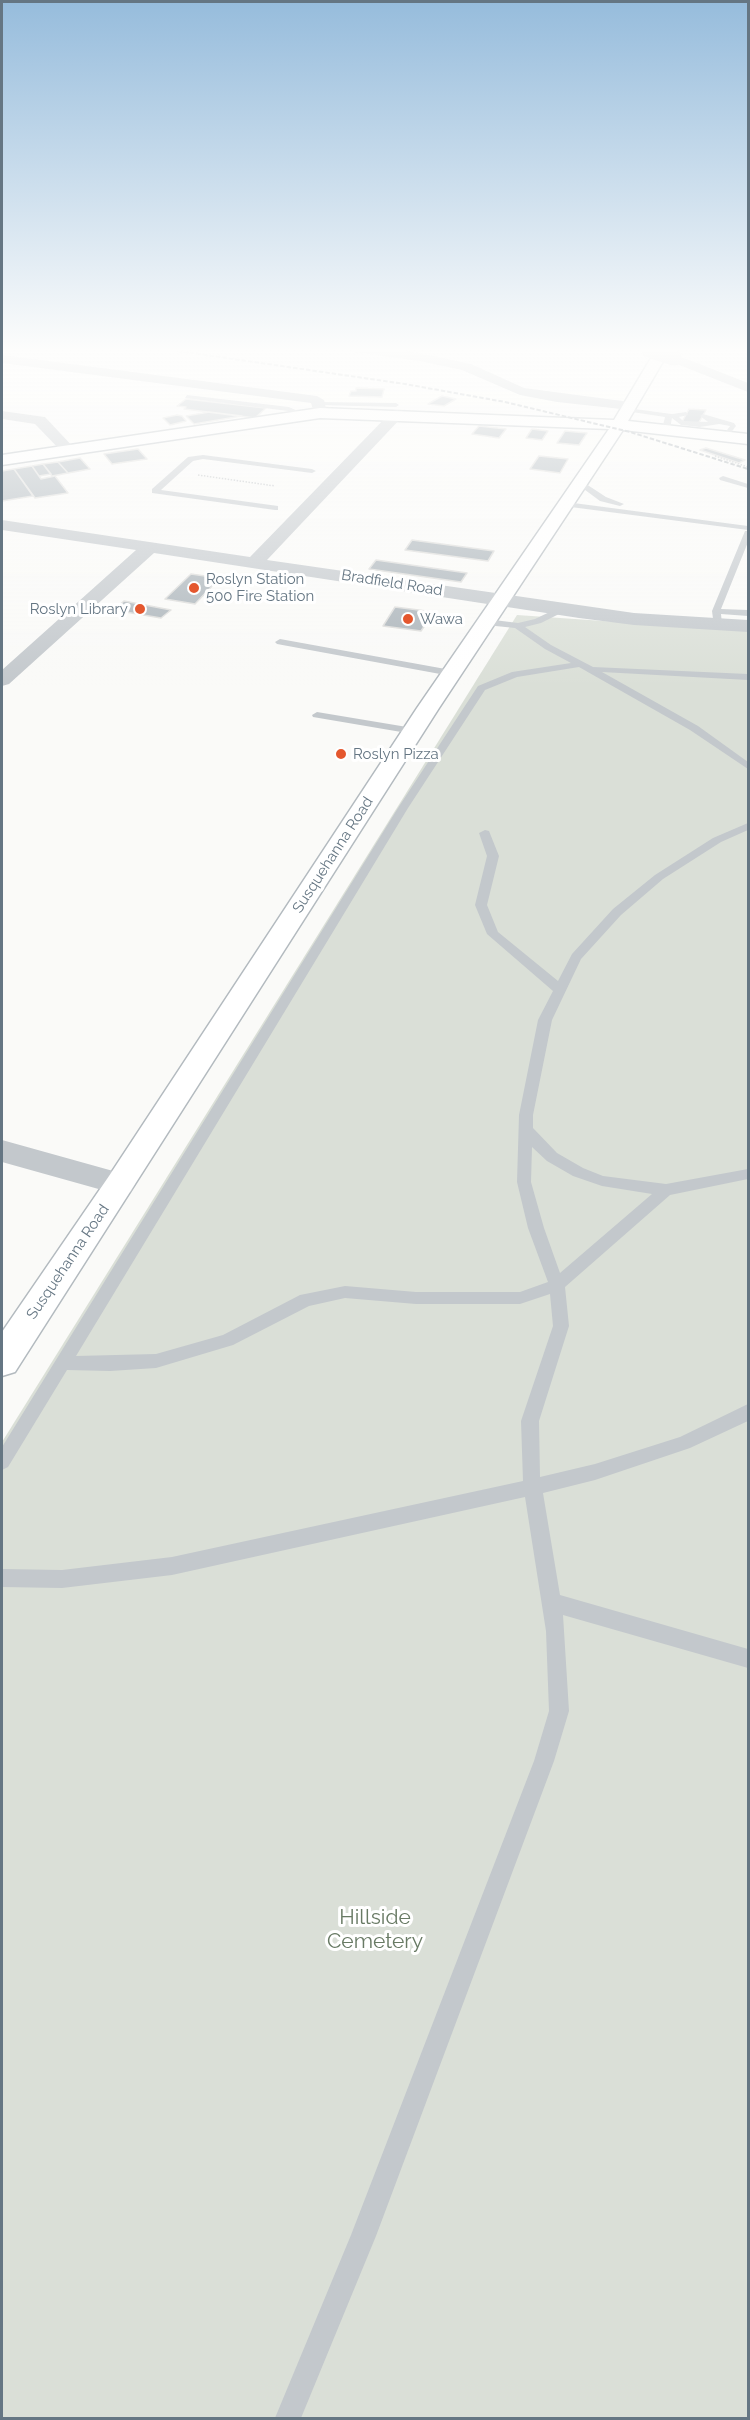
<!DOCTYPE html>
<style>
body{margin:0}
#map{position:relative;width:750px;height:2420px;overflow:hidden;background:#fafaf8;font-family:Raleway,sans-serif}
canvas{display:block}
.frame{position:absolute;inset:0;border:3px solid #657683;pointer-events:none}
</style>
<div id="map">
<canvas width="750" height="2420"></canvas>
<div class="frame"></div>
</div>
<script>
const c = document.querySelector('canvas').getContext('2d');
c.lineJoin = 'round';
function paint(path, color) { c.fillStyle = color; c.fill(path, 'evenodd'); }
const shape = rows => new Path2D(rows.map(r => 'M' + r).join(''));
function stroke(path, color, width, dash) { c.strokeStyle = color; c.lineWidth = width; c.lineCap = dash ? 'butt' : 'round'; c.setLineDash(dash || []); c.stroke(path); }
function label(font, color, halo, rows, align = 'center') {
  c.font = font + ' Raleway,sans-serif'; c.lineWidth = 6; c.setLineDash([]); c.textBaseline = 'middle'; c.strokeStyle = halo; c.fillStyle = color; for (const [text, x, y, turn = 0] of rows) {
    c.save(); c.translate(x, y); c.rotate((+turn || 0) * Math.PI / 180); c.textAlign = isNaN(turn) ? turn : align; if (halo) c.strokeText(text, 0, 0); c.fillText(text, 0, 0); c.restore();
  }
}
paint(shape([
 [517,615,748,631,748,2418,2,2418,2,1442]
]), '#dadfd7');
const building = shape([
 [356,388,384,389,382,397,349,396,351,391,356,391,356,388],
 [442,396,456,399,444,406,428,404,442,396],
 [186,399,266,408,255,418,184,409,186,407,177,406,186,399],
 [689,409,706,410,698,424,682,422,689,409],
 [209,412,242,416,194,424,186,416,209,412],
 [177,415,182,416,186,421,170,425,163,418,177,415],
 [479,426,506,429,499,438,472,434,479,426],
 [532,429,548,431,542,440,526,438,532,429],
 [565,431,587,433,579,445,557,443,565,431],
 [706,448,745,460,739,463,700,450,706,448],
 [138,449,147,459,112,464,104,454,138,449],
 [539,456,568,459,560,473,530,469,539,456],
 [80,458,90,469,68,473,58,462,80,458],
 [58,462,68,473,52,476,43,464,58,462],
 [43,464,51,474,39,476,32,466,43,464],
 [32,466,41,479,55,476,68,493,35,498,14,469,32,466],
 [14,469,33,496,2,501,2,471,14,469],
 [412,540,494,551,488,561,405,550,412,540],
 [376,560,467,573,461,582,369,569,376,560],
 [191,574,226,579,221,584,215,583,195,604,165,599,191,574],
 [124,601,171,610,161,618,114,610,124,601],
 [395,607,434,612,421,631,383,626,395,607]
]);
paint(building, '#aab3b9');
stroke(building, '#dcdcda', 1.5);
const secondary = shape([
 [657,348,671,348,628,421,748,434,748,444,623,430,439,708,15,1372,2,1376,2,1332,109,1176,417,708,609,429,320,418,2,465,2,455,320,408,614,420,657,348]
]);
stroke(secondary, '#b3babf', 3);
stroke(shape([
 [715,456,748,467],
 [198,475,275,486]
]), '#bbbfc2', 1.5, [1.5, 1.5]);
paint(shape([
 [187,395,289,407,307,415,304,417,288,411,185,398,187,395],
 [319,402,396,403,399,405,396,407,317,405,319,402],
 [627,408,672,414,686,412,688,415,679,417,683,421,708,422,700,416,703,414,734,423,736,426,726,439,722,437,730,426,719,424,700,427,681,425,672,418,670,429,666,431,662,429,665,417,625,411,627,408],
 [203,455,312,469,316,471,312,473,203,459,193,461,161,490,278,506,278,510,275,510,152,493,152,489,188,457,203,455],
 [723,476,748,484,748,488,720,480,719,478,723,476],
 [580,480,606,497,624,504,620,506,600,501,577,484,577,480,580,480],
 [566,502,748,526,748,530,563,506,563,502,566,502],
 [745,531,748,531,748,542,721,609,748,610,748,616,721,614,722,624,714,626,712,611,745,531],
 [560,607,564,610,563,612,541,623,525,627,551,645,593,667,748,674,748,680,602,672,698,726,748,762,748,769,690,730,579,667,517,677,485,690,408,808,76,1356,156,1354,223,1335,300,1295,345,1286,416,1292,520,1292,548,1282,528,1228,517,1182,519,1115,538,1020,553,991,487,934,475,905,487,856,479,833,485,830,489,831,499,856,487,905,498,932,558,981,572,954,613,909,655,875,713,838,748,823,748,830,721,842,663,879,621,915,581,959,552,1020,533,1115,533,1128,557,1153,583,1168,603,1176,666,1184,748,1169,748,1179,670,1195,565,1287,569,1326,539,1421,540,1477,595,1464,680,1437,748,1404,748,1421,690,1448,595,1480,543,1493,560,1595,748,1649,748,1668,563,1615,569,1711,554,1761,376,2236,301,2418,275,2418,351,2235,534,1761,549,1711,546,1631,525,1497,172,1575,62,1588,2,1587,2,1569,62,1570,172,1557,523,1481,521,1421,553,1326,550,1294,520,1304,416,1304,345,1298,309,1306,233,1345,156,1368,110,1371,67,1370,8,1467,2,1470,2,1447,398,808,478,686,512,672,571,663,545,649,515,628,486,625,482,622,486,619,518,623,535,619,560,607],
 [532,1147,547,1161,573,1176,602,1186,652,1194,560,1273,544,1228,531,1182,532,1147],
 [280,639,451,670,456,673,451,676,277,644,275,642,280,639],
 [317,712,413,728,418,731,413,734,313,717,312,715,317,712]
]), '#c3c8cc');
paint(shape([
 [348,348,386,348,419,353,471,364,524,388,630,402,637,406,630,410,557,402,520,395,462,370,419,361,354,352,348,348],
 [674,354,748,383,748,392,669,361,667,358,674,354],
 [2,355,317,396,324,400,327,413,325,416,315,416,311,403,2,363,2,355],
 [397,410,402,411,404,414,402,417,267,560,634,613,748,620,748,632,634,625,579,618,154,553,9,684,2,686,2,670,136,550,2,530,2,520,250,557,392,411,397,410],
 [2,411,45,417,76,450,68,455,63,453,35,424,2,419,2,411],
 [2,1140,131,1176,135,1184,131,1192,120,1195,2,1162,2,1140]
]), '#c3c8cc');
paint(secondary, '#fff');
stroke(shape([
 [158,348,405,384,505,402,630,432,748,469]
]), '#a2aab0', 2, [4.5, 2]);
stroke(shape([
 [649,350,674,358]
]), '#c3c8cc', 15);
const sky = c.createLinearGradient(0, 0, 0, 687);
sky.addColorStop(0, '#96bcdc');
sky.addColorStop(0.51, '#fdfdfc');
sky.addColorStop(1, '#fdfdfc00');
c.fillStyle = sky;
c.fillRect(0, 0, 750, 687);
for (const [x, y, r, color] of [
 [194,588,6,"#e4572e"],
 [140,609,6,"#e4572e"],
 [408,619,6,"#e4572e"],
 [341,754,6,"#e4572e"]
]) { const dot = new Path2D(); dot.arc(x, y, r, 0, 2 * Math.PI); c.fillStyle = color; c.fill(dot); stroke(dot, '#fff', 2); }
label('15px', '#657683', '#fff', [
 ["Roslyn Station",206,579],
 ["500 Fire Station",206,596],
 ["Roslyn Library",128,609,"right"],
 ["Wawa",420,619],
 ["Roslyn Pizza",353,754]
], 'left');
label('15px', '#657683', '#fff', [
 ["Bradfield Road",392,583,9],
 ["Susquehanna Road",333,855,-57],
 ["Susquehanna Road",68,1262,-56]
]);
label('21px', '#687a64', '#fff', [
 ["Hillside",375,1918],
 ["Cemetery",375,1942]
]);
</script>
